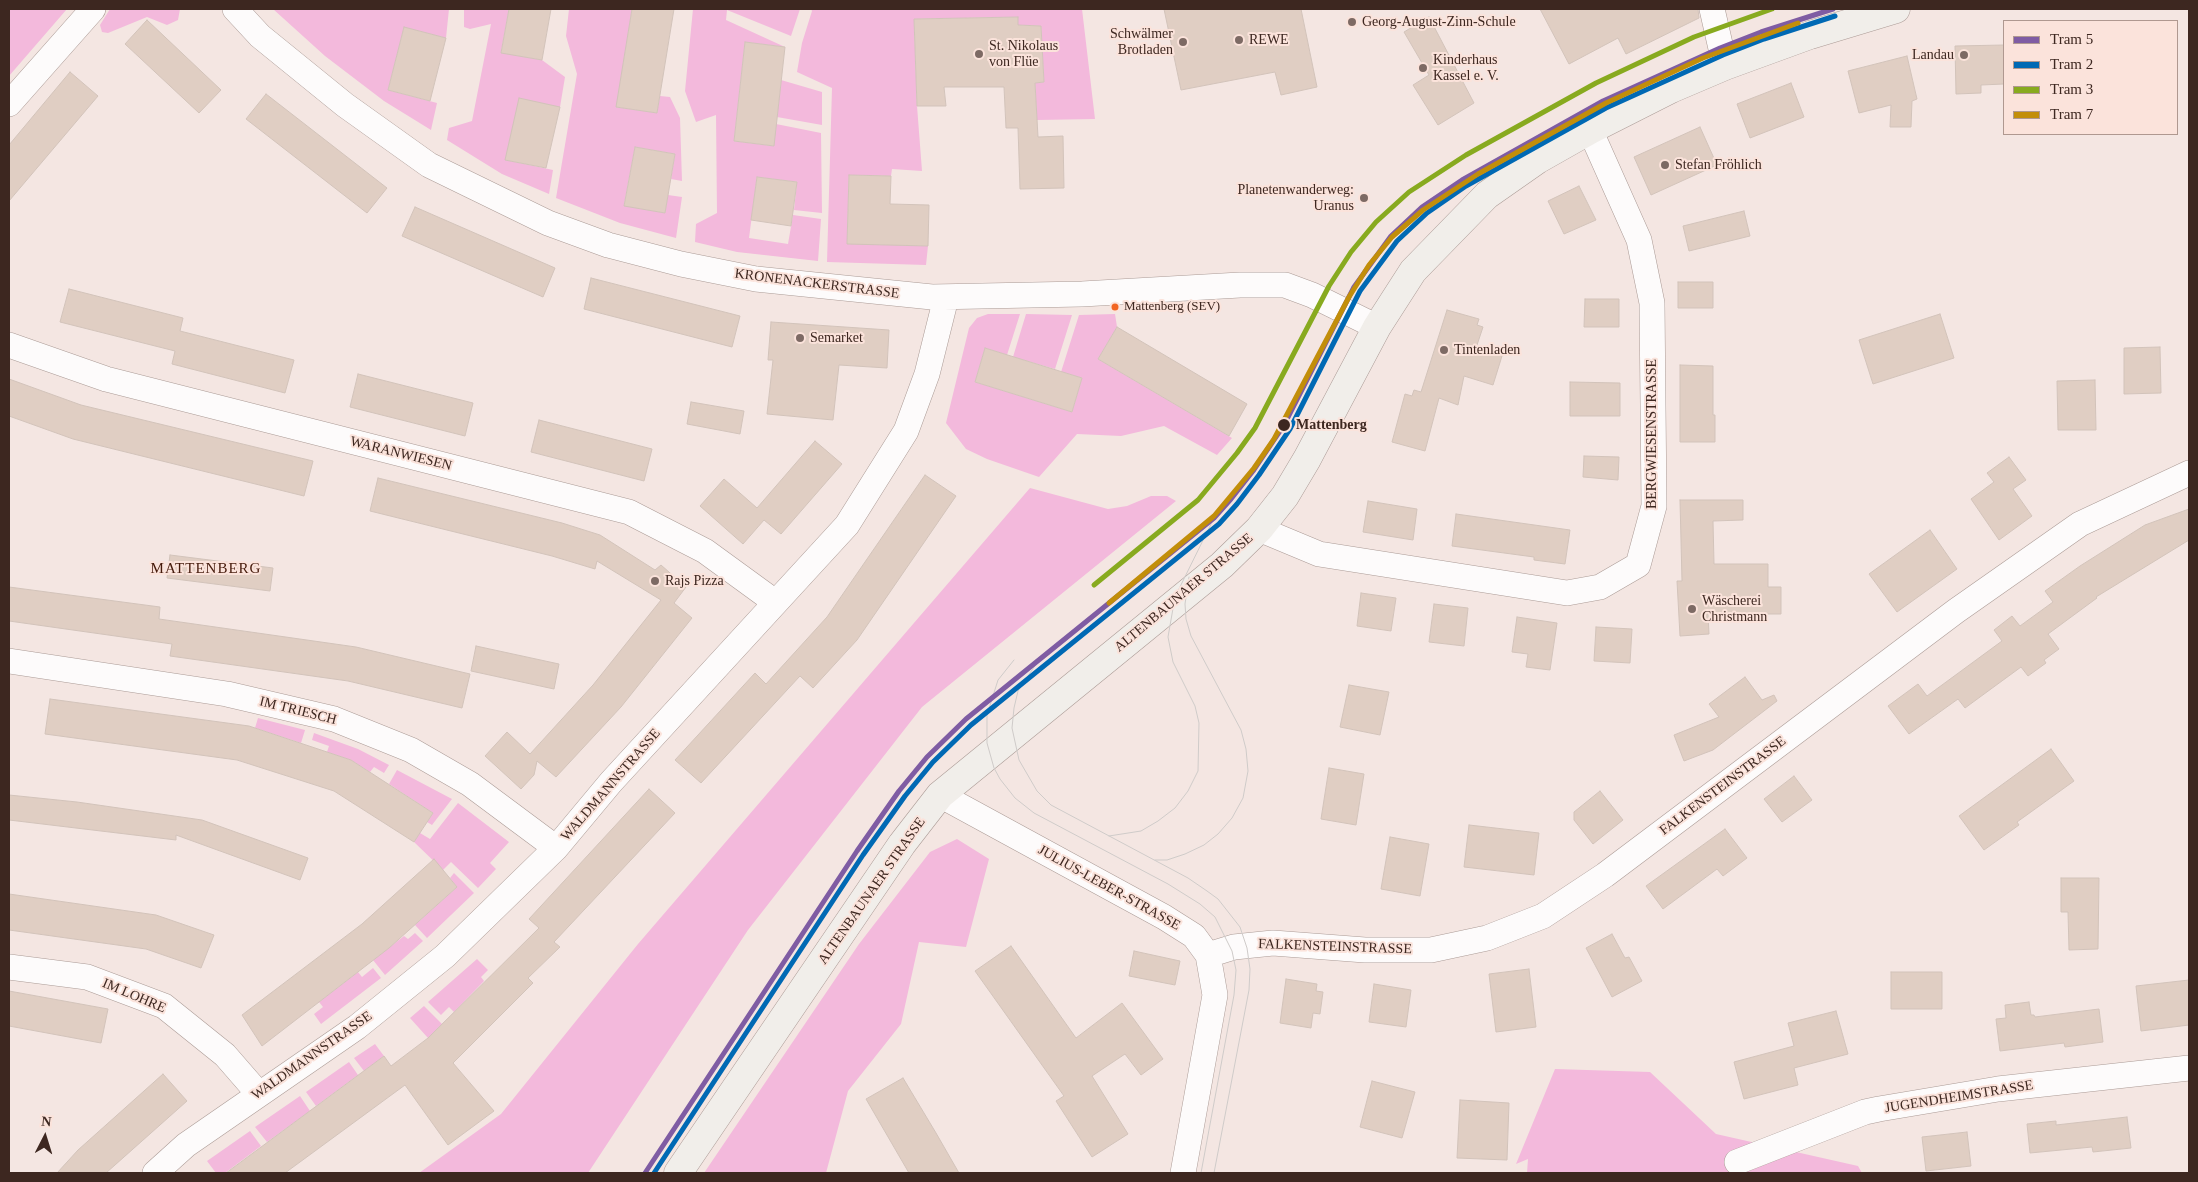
<!DOCTYPE html>
<meta charset="utf-8">
<style>
body{margin:0}
#map{position:relative;width:2198px;height:1182px;overflow:hidden;background:#f4e6e2;font-family:Georgia,serif}
canvas{display:block}
.frame{position:absolute;inset:0;border:10px solid #3d2720;pointer-events:none}
.legend{position:absolute;left:2003px;top:20px;width:175px;height:115px;box-sizing:border-box;background:#fbe3db;border:1px solid #af9890;margin:0;padding:6px 9px;list-style:none;font-size:15px;color:#3d2720}
.legend li{display:flex;align-items:center;gap:10px;height:25px}
.legend b{width:25px;border:1px solid #af9890}
.north{position:absolute;left:20px;top:1112px;width:50px;height:50px;-webkit-text-stroke:4px #fbe3db;paint-order:stroke;rotate:5deg;font-size:14px;font-weight:700;line-height:20px;text-align:center;color:#3d2720}
.north::after{content:'';display:block;margin:auto;width:18px;height:22px;background:#3d2720;clip-path:polygon(50% 0,100% 100%,50% 72%,0 100%)}
</style>
<div id="map">
<canvas width="2198" height="1182"></canvas>
<div class="frame"></div>
<ul class="legend">
<li><b style="height:6px;background:#7f5ca3"></b>Tram 5</li>
<li><b style="height:6px;background:#0069b4"></b>Tram 2</li>
<li><b style="height:6px;background:#88aa1f"></b>Tram 3</li>
<li><b style="height:6px;background:#c28e0a"></b>Tram 7</li>
</ul>
<div class="north">N</div>
</div>
<script>
const c = document.querySelector('canvas').getContext('2d');
c.lineJoin = 'round';
function paint(path, color) { c.fillStyle = color; c.fill(path, 'evenodd'); }
const shape = rows => new Path2D(rows.map(r => 'M' + r).join(''));
function stroke(path, color, width, dash) { c.strokeStyle = color; c.lineWidth = width; c.lineCap = dash ? 'butt' : 'round'; c.setLineDash(dash || []); c.stroke(path); }
function label(font, color, halo, rows, align = 'center') {
  c.font = font + ' Georgia,serif'; c.lineWidth = 4; c.setLineDash([]); c.textBaseline = 'middle'; c.strokeStyle = halo; c.fillStyle = color; for (const [text, x, y, turn = 0] of rows) {
    c.save(); c.translate(x, y); c.rotate((+turn || 0) * Math.PI / 180); c.textAlign = isNaN(turn) ? turn : align; if (halo) c.strokeText(text, 0, 0); c.fillText(text, 0, 0); c.restore();
  }
}
paint(shape([
 [9,9,67,9,9,76],
 [110,9,180,9,178,20,167,25,147,17,108,33,102,32,100,25],
 [273,9,449,9,446,38,404,28,388,90,437,103,431,130,384,101,325,56],
 [464,9,509,9,501,52,542,60,565,77,560,107,506,160,553,170,549,194,502,174,447,140,449,128,472,121,491,24,470,29,464,27],
 [569,9,632,9,617,107,657,113,660,96,670,97,680,118,682,181,671,179,675,154,635,147,624,205,665,213,668,195,682,197,676,238,620,223,556,198,577,74,566,36],
 [693,9,800,9,791,36,727,10,726,20,785,47,745,42,734,141,773,146,776,124,821,133,822,213,794,210,797,182,757,177,749,238,788,244,793,215,821,219,818,261,737,252,695,242,696,224,717,213,716,115,696,122,685,91],
 [811,9,1082,9,1095,119,1037,120,1035,83,1044,82,1041,26,1018,25,1017,17,914,19,917,106,922,171,892,169,891,176,849,175,847,243,928,246,926,265,827,262,832,88,797,72,802,43,812,11],
 [781,80,822,92,822,125,777,117],
 [988,314,1020,314,1007,355,985,348,975,382,1072,412,1082,378,1061,372,1079,315,1115,314,1117,327,1098,359,1232,438,1217,455,1164,426,1121,436,1077,434,1039,477,987,459,966,449,946,423,969,328,977,318],
 [1026,314,1072,315,1055,369,1013,357],
 [1030,488,1108,509,1127,506,1151,496,1167,496,1176,501,922,707,748,930,588,1173,419,1173,501,1114,638,944],
 [258,718,305,730,301,743,255,728],
 [314,733,358,749,389,765,384,773,374,767,370,772,351,760,327,752,329,746,312,740],
 [397,770,452,799,432,825,427,822,433,813,389,784],
 [458,803,509,842,490,863,496,869,478,888,451,862,443,870,414,842,420,833,430,839],
 [957,839,989,859,966,947,919,942,901,1024,848,1091,826,1173,704,1173,859,944,930,852],
 [454,873,474,893,427,938,415,925,457,887,450,878],
 [415,933,423,941,385,975,373,960,404,936,408,939],
 [477,959,488,970,481,977,484,981,454,1012,449,1007,441,1015,428,1002],
 [373,968,381,978,321,1024,314,1014,323,1007,319,1002,358,972,362,977],
 [424,1006,442,1024,428,1038,410,1018],
 [375,1044,384,1056,364,1071,354,1058],
 [349,1062,358,1075,316,1106,306,1092],
 [1555,1069,1650,1072,1716,1134,1858,1166,1862,1173,1527,1173,1528,1159,1516,1164],
 [300,1096,310,1111,267,1142,255,1127],
 [250,1131,261,1146,225,1173,216,1173,207,1161]
]), '#f3b9dc');
const building = shape([
 [509,9,551,9,542,60,501,53,509,9],
 [632,9,674,9,657,113,616,107,632,9],
 [1164,9,1301,9,1317,87,1281,95,1275,72,1181,90,1164,9],
 [1540,9,1698,9,1699,18,1626,54,1618,38,1569,64,1540,9],
 [1018,17,1018,25,1041,26,1044,82,1035,83,1038,137,1063,136,1064,188,1020,189,1018,128,1006,128,1004,87,944,87,946,106,917,106,914,19,1018,17],
 [1429,17,1474,103,1438,125,1413,85,1429,75,1404,32,1429,17],
 [147,20,221,90,199,113,125,44,147,20],
 [404,27,446,38,430,101,388,90,404,27],
 [745,42,785,47,774,146,734,141,745,42],
 [2004,45,2004,84,1981,85,1981,93,1956,94,1955,46,2004,45],
 [1907,56,1917,99,1912,101,1911,127,1890,127,1891,105,1859,113,1848,71,1907,56],
 [70,72,98,96,9,201,9,145,70,72],
 [1791,83,1804,117,1750,138,1737,104,1791,83],
 [266,94,387,188,367,213,246,119,266,94],
 [519,98,560,107,546,168,505,160,519,98],
 [1700,127,1717,165,1651,195,1634,157,1700,127],
 [635,147,675,154,665,213,624,206,635,147],
 [849,175,891,176,890,204,929,205,928,246,847,244,849,175],
 [757,177,797,182,791,226,751,220,757,177],
 [1579,186,1596,220,1564,234,1548,201,1579,186],
 [415,207,555,268,543,297,402,236,415,207],
 [1744,211,1750,236,1689,251,1683,226,1744,211],
 [591,278,740,316,732,347,584,309,591,278],
 [1678,282,1713,282,1713,308,1678,308,1678,282],
 [69,289,183,318,180,331,294,360,285,393,172,364,175,351,60,322,69,289],
 [1585,299,1619,299,1619,327,1584,327,1585,299],
 [1447,310,1479,319,1477,325,1483,327,1476,348,1502,356,1493,385,1464,376,1458,405,1439,398,1425,451,1392,442,1405,394,1412,396,1414,390,1421,392,1447,310],
 [1940,314,1954,358,1873,384,1859,340,1940,314],
 [771,322,889,330,887,368,839,365,833,420,767,414,773,360,768,360,771,322],
 [1117,327,1247,404,1229,436,1098,359,1117,327],
 [2160,347,2161,393,2124,394,2124,348,2160,347],
 [985,348,1082,378,1072,412,975,382,985,348],
 [1680,365,1713,366,1713,415,1715,415,1715,442,1680,442,1680,365],
 [358,374,473,403,465,436,350,407,358,374],
 [9,379,81,405,313,461,304,496,73,439,9,416,9,379],
 [2095,380,2096,430,2058,430,2057,381,2095,380],
 [1570,382,1620,383,1620,416,1570,416,1570,382],
 [691,402,744,411,740,434,687,424,691,402],
 [539,420,652,449,644,481,531,452,539,420],
 [815,441,842,464,781,534,764,520,743,544,700,506,724,479,757,508,815,441],
 [1584,456,1619,457,1618,480,1583,477,1584,456],
 [2009,457,2026,480,2013,489,2032,516,1999,540,1971,499,1994,482,1987,473,2009,457],
 [925,475,956,496,857,640,813,688,800,676,701,783,675,760,755,673,766,684,827,617,925,475],
 [378,478,562,523,600,535,655,570,661,565,686,587,674,603,692,618,621,707,556,777,537,761,534,775,521,789,485,756,507,732,530,754,593,685,661,600,597,561,595,569,552,556,370,511,378,478],
 [1680,500,1743,500,1743,520,1713,521,1714,564,1768,564,1768,587,1781,587,1781,614,1708,614,1709,634,1680,636,1677,581,1682,581,1680,500],
 [1368,501,1417,509,1413,540,1363,532,1368,501],
 [2189,509,2189,540,2096,597,2097,598,2048,634,2059,649,2044,660,2046,663,2028,676,2021,667,1965,708,1958,699,1909,734,1888,706,1918,684,1927,696,2002,641,1994,630,2012,616,2020,626,2053,602,2045,591,2080,566,2145,525,2189,509],
 [1456,514,1570,530,1565,564,1534,560,1534,557,1452,546,1456,514],
 [1930,530,1957,569,1897,612,1869,574,1930,530],
 [170,555,273,568,270,591,167,578,170,555],
 [9,587,160,607,159,619,356,647,470,674,462,708,348,681,170,656,172,644,9,621,9,587],
 [1361,593,1396,598,1391,631,1357,626,1361,593],
 [1434,604,1468,608,1464,646,1429,642,1434,604],
 [1517,617,1557,623,1550,670,1526,667,1528,654,1512,652,1517,617],
 [1596,627,1632,629,1630,663,1594,661,1596,627],
 [476,646,559,664,554,689,471,671,476,646],
 [1745,677,1762,700,1774,695,1777,701,1713,750,1684,761,1674,735,1719,717,1709,704,1745,677],
 [1349,685,1389,692,1380,735,1340,727,1349,685],
 [50,699,249,726,351,760,433,813,414,842,334,791,237,760,45,734,50,699],
 [2051,749,2074,781,2017,822,2019,825,1984,850,1959,816,2051,749],
 [1329,768,1364,774,1356,825,1321,819,1329,768],
 [1794,776,1812,800,1782,822,1764,799,1794,776],
 [649,789,675,813,554,942,560,947,528,978,533,983,453,1063,494,1111,448,1145,405,1085,285,1173,226,1173,384,1056,391,1066,428,1038,539,928,529,919,649,789],
 [1600,791,1623,820,1593,844,1574,820,1574,812,1600,791],
 [9,795,77,802,202,820,308,858,300,880,176,835,176,840,9,820,9,795],
 [1469,825,1539,833,1534,875,1464,867,1469,825],
 [1725,829,1747,858,1723,876,1717,869,1663,909,1646,886,1725,829],
 [1390,837,1429,844,1420,896,1381,889,1390,837],
 [434,859,457,887,389,948,262,1046,242,1015,362,924,434,859],
 [2061,878,2099,878,2098,949,2069,950,2068,912,2061,912,2061,878],
 [9,894,156,915,214,935,201,968,146,949,9,930,9,894],
 [1612,934,1625,958,1629,957,1642,981,1612,997,1586,948,1612,934],
 [1011,946,1076,1038,1122,1003,1163,1059,1141,1075,1125,1054,1092,1076,1128,1134,1092,1157,1056,1101,1064,1096,975,971,1011,946],
 [1134,951,1180,961,1175,985,1129,976,1134,951],
 [1529,969,1536,1027,1496,1032,1489,974,1529,969],
 [1891,972,1942,972,1942,1009,1891,1009,1891,972],
 [1286,979,1317,984,1316,991,1323,992,1320,1014,1313,1013,1311,1028,1280,1023,1286,979],
 [2189,980,2189,1025,2141,1031,2136,986,2189,980],
 [1374,984,1411,990,1406,1027,1369,1022,1374,984],
 [9,991,108,1009,101,1043,9,1026,9,991],
 [2029,1002,2031,1015,2034,1015,2035,1017,2099,1009,2103,1042,2065,1047,2064,1043,2000,1051,1996,1019,2006,1018,2005,1005,2029,1002],
 [1836,1011,1848,1054,1794,1068,1798,1085,1744,1099,1734,1062,1794,1046,1788,1023,1836,1011],
 [163,1074,187,1101,106,1173,57,1173,78,1150,163,1074],
 [903,1078,936,1133,959,1173,909,1173,866,1099,903,1078],
 [1372,1081,1415,1092,1402,1138,1360,1127,1372,1081],
 [1460,1100,1509,1103,1507,1160,1457,1158,1460,1100],
 [2127,1117,2131,1148,2093,1152,2092,1147,2030,1153,2027,1124,2056,1121,2056,1125,2127,1117],
 [1967,1132,1971,1166,1926,1171,1922,1137,1967,1132]
]);
paint(building, '#e0cec3');
stroke(building, '#d2c3ba', 1);
const minor = shape([
 [235,9,260,36,345,105,429,165,548,223,608,245,681,264,756,279,932,297,1082,294,1240,285,1285,285,1312,295,1377,327],
 [1712,9,1725,66],
 [9,104,93,9],
 [9,345,106,379,629,512,705,551,775,602],
 [1259,529,1319,554,1567,593,1600,587,1638,565,1654,506,1652,303,1639,240,1590,130],
 [9,661,227,694,334,719,411,750,470,784,556,848],
 [940,795,1164,917,1194,936,1208,955,1215,995,1183,1173],
 [1208,955,1234,947,1273,943,1365,950,1431,950,1487,938,1543,916,1605,875,1956,611,2080,524,2189,473],
 [9,967,87,977,164,1006,225,1055,258,1093],
 [1737,1162,1865,1112,1879,1109,1998,1089,2189,1068],
 [155,1173,186,1145,357,1027,445,956,556,848,611,782,847,525,906,431,927,374,946,298]
]);
const secondary = shape([
 [678,1173,902,844,940,795,1222,565,1259,529,1285,496,1307,459,1377,327,1413,271,1487,195,1537,160,1590,130,1671,89,1725,66,1810,35,1896,9]
]);
stroke(minor, '#ab9b96', 26);
stroke(secondary, '#ab9b96', 29);
stroke(minor, '#fdfbfb', 25);
stroke(secondary, '#f1eeea', 28);
stroke(shape([
 [1040,658,1018,691,1014,708,1012,728,1019,760,1037,791,1051,805,1188,878,1207,891,1218,899,1240,927,1247,948,1250,969,1249,990,1214,1173],
 [1014,660,998,680,987,715,987,743,994,768,1000,779,1015,798,1034,813,1168,884,1200,904,1215,917,1232,951,1236,970,1234,995,1201,1173],
 [1109,836,1141,831,1158,821,1175,808,1188,791,1198,771,1199,723,1195,706,1173,662,1168,637,1175,597,1214,518],
 [1155,860,1167,860,1185,854,1204,845,1218,834,1232,818,1243,798,1248,771,1246,749,1241,730,1191,636,1186,619,1185,604,1189,577]
]), '#cfcbc9', 1);
stroke(shape([
 [645,1173,857,851,899,791,927,757,966,719,1214,518,1231,499,1253,471,1284,425,1354,287,1391,236,1422,207,1462,180,1603,101,1720,48,1761,32,1833,9]
]), '#7f5ca3', 5);
stroke(shape([
 [654,1173,863,855,905,796,933,762,971,725,1219,524,1237,504,1259,475,1290,429,1360,291,1397,241,1427,213,1466,186,1606,108,1723,55,1764,39,1835,16]
]), '#0069b4', 5);
stroke(shape([
 [1094,585,1198,500,1237,453,1255,428,1329,286,1351,252,1376,222,1409,192,1466,155,1596,83,1694,37,1772,9]
]), '#88aa1f', 5);
stroke(shape([
 [1109,603,1214,516,1254,468,1274,439,1349,297,1369,265,1392,237,1423,210,1478,174,1606,103,1703,58,1798,23]
]), '#c28e0a', 5);
for (const [x, y, r, color] of [
 [1352,22,5,"#7d6a64"],
 [1239,40,5,"#7d6a64"],
 [1183,42,5,"#7d6a64"],
 [979,54,5,"#7d6a64"],
 [1964,55,5,"#7d6a64"],
 [1423,68,5,"#7d6a64"],
 [1665,165,5,"#7d6a64"],
 [1364,198,5,"#7d6a64"],
 [1115,307,4.5,"#f26522"],
 [800,338,5,"#7d6a64"],
 [1444,350,5,"#7d6a64"],
 [1284,425,7,"#3d2720"],
 [655,581,5,"#7d6a64"],
 [1692,609,5,"#7d6a64"]
]) { const dot = new Path2D(); dot.arc(x, y, r, 0, 2 * Math.PI); c.fillStyle = color; c.fill(dot); stroke(dot, '#fbe3db', 2); }
label('13px', '#3d2720', '#fbe3db', [
 ["Mattenberg (SEV)",1124,307]
], 'left');
label('14px', '#3d2720', '#fbe3db', [
 ["Georg-August-Zinn-Schule",1362,22],
 ["Schwälmer",1173,34,"right"],
 ["Brotladen",1173,50,"right"],
 ["REWE",1249,40],
 ["St. Nikolaus",989,46],
 ["von Flüe",989,62],
 ["Landau",1954,55,"right"],
 ["Kinderhaus",1433,60],
 ["Kassel e. V.",1433,76],
 ["Stefan Fröhlich",1675,165],
 ["Planetenwanderweg:",1354,190,"right"],
 ["Uranus",1354,206,"right"],
 ["Semarket",810,338],
 ["Tintenladen",1454,350],
 ["Rajs Pizza",665,581],
 ["Wäscherei",1702,601],
 ["Christmann",1702,617]
], 'left');
label('14px', '#3d2720', '#fbe3db', [
 ["KRONENACKERSTRASSE",817,284,7],
 ["BERGWIESENSTRASSE",1652,434,-90],
 ["WARANWIESEN",401,454,14],
 ["ALTENBAUNAER STRASSE",1184,593,-40],
 ["IM TRIESCH",298,711,14],
 ["WALDMANNSTRASSE",611,785,-49],
 ["FALKENSTEINSTRASSE",1723,786,-37],
 ["JULIUS-LEBER-STRASSE",1109,888,29],
 ["ALTENBAUNAER STRASSE",872,891,-55],
 ["FALKENSTEINSTRASSE",1335,947,2],
 ["IM LOHRE",134,996,23],
 ["WALDMANNSTRASSE",312,1056,-35],
 ["JUGENDHEIMSTRASSE",1959,1097,-9]
]);
label('bold 14px', '#3d2720', '#fbe3db', [
 ["Mattenberg",1296,425]
], 'left');
c.letterSpacing = '1px';
label('15px', '#451a0b', '#fbe3db', [
 ["MATTENBERG",206,569]
]);
c.letterSpacing = '0px';
</script>
